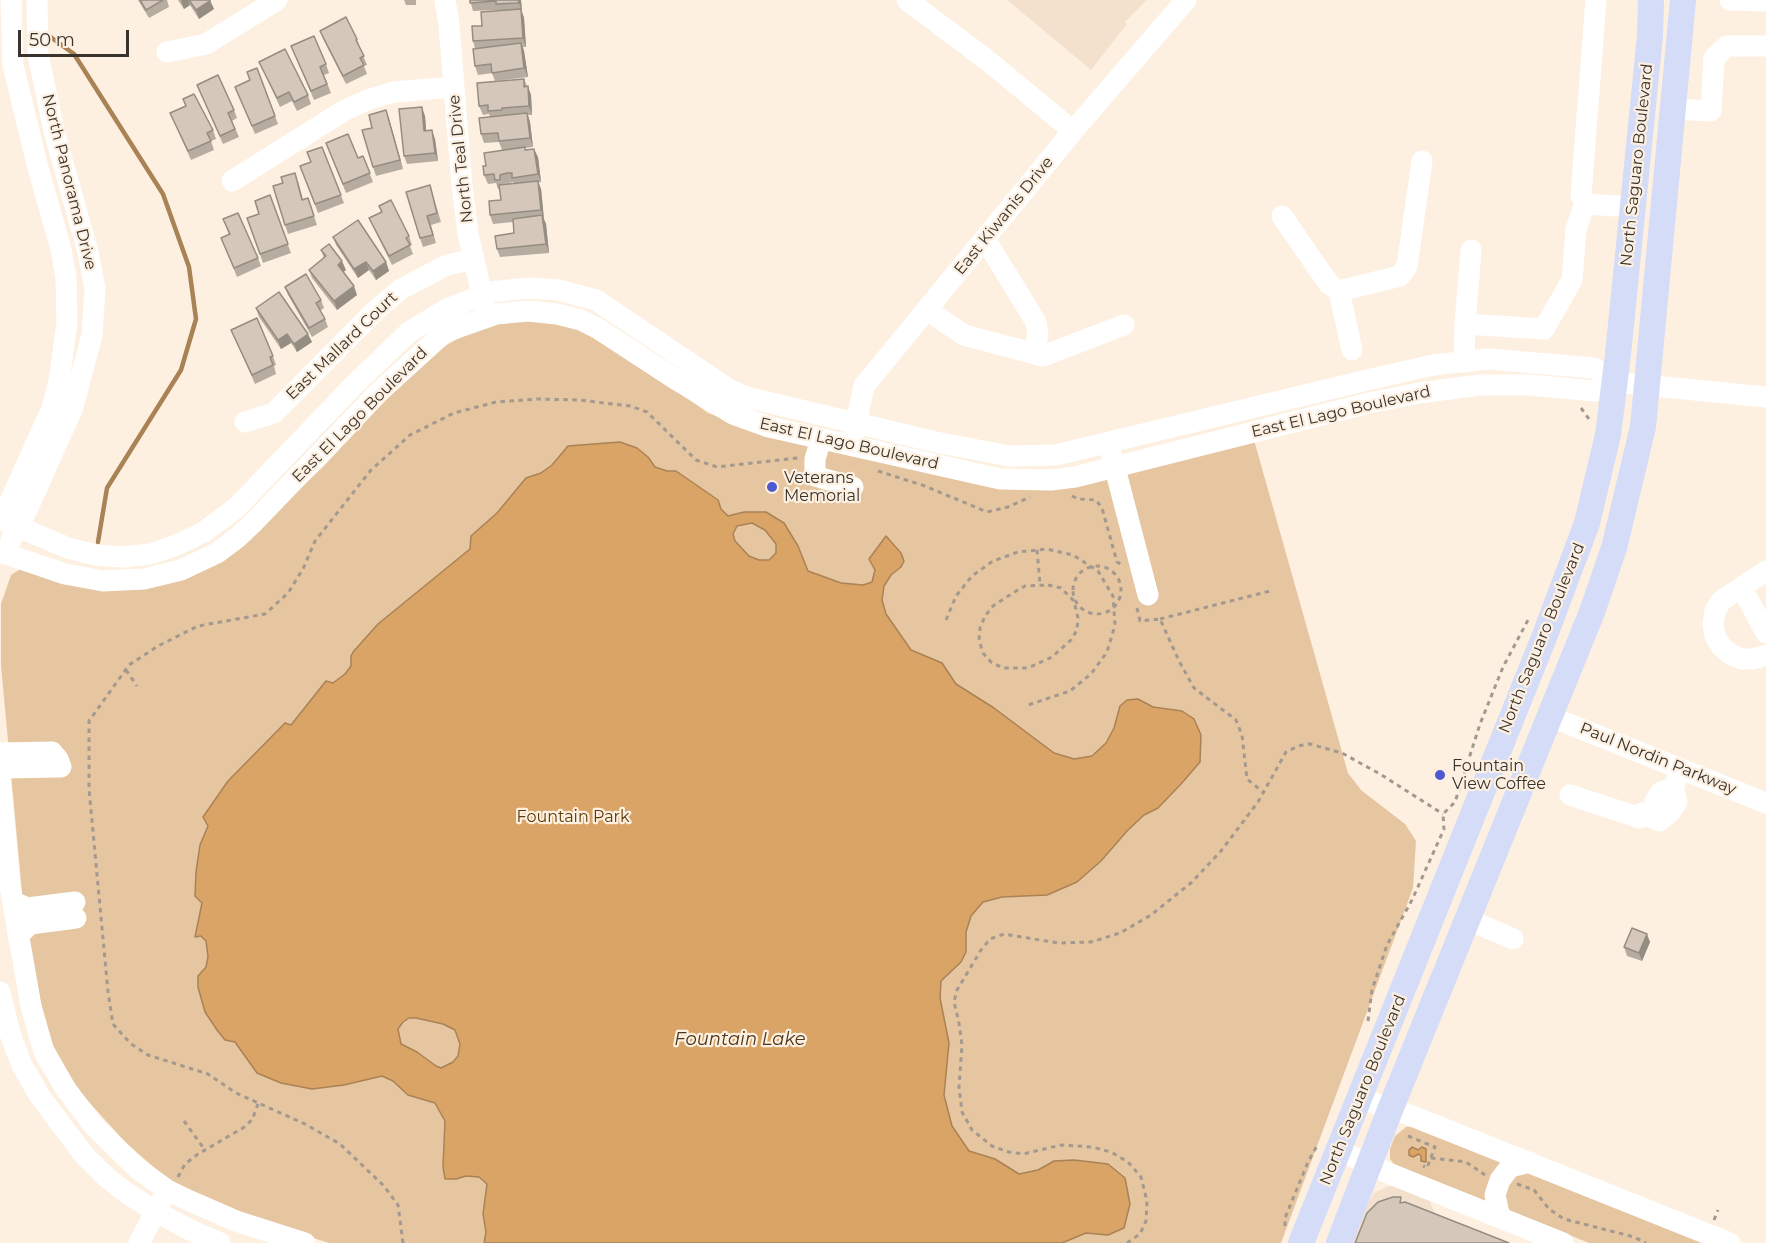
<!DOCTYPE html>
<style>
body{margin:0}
#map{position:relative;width:1766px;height:1243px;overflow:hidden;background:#fdf0e1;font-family:Montserrat,sans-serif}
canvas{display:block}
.scale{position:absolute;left:18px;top:30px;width:111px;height:27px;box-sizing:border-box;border:3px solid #38332d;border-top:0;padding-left:8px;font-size:18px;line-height:21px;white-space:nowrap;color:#38332d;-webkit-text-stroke:4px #fdf0e1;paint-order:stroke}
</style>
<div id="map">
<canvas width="1766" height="1243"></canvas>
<div class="scale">50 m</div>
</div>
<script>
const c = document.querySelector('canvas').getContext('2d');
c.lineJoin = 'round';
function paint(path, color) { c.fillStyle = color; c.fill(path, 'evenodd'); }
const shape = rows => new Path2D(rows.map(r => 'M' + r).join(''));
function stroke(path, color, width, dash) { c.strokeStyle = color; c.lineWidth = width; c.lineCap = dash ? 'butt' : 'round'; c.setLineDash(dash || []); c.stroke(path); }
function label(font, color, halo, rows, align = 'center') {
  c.font = font + ' Montserrat,sans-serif'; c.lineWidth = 4.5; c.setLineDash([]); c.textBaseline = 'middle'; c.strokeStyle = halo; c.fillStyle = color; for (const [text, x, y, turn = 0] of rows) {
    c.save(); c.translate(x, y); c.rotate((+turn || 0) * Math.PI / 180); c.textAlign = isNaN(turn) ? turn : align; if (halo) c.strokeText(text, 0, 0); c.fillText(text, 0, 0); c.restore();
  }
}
paint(shape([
 [1007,0,1146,0,1146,1,1125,22,1127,24,1091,70],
 [1389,1186,1397,1187,1429,1200,1436,1216,1503,1243,1352,1243,1368,1203,1374,1193]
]), '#f3e1ce');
paint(shape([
 [531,318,578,328,667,384,708,413,763,434,1024,488,1254,440,1348,773,1361,790,1405,824,1416,841,1413,888,1281,1243,329,1243,269,1224,190,1194,156,1169,126,1143,79,1091,49,1038,32,971,26,936,1,665,1,604,11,575,19,570,27,569,94,588,223,560,323,467,383,403,434,352,463,336,490,325],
 [1406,1127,1411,1127,1502,1163,1487,1202,1394,1164,1390,1159,1390,1149,1395,1136],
 [1524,1171,1704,1243,1589,1243,1504,1208,1508,1177]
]), '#e6c5a1');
const water = shape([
 [620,442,637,448,648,457,655,467,667,471,676,471,718,500,721,509,728,516,744,512,766,512,784,523,798,546,808,571,841,583,863,585,872,582,875,570,869,559,886,536,901,553,904,561,901,567,891,575,884,586,882,600,886,614,911,650,942,663,956,684,994,708,1054,753,1074,759,1092,756,1106,743,1114,728,1120,706,1127,700,1138,699,1153,707,1182,711,1194,719,1201,735,1200,762,1181,784,1158,808,1144,815,1127,831,1101,861,1077,882,1047,895,1002,897,983,902,971,916,966,932,966,952,961,962,941,981,940,998,949,1043,944,1095,952,1126,969,1151,995,1159,1019,1174,1038,1170,1054,1161,1074,1160,1108,1164,1125,1178,1130,1204,1124,1228,1108,1235,1086,1233,1062,1243,484,1243,486,1232,483,1214,487,1184,479,1177,466,1176,456,1179,445,1179,443,1167,445,1121,435,1103,408,1095,393,1081,382,1076,344,1085,312,1089,281,1083,257,1073,235,1042,225,1040,217,1030,205,1012,198,987,198,976,206,967,208,957,206,941,201,936,195,937,202,903,195,896,196,872,200,845,208,826,203,817,228,781,285,723,291,725,326,681,333,683,345,674,351,666,351,656,353,652,378,624,470,549,471,536,497,513,526,478,541,473,552,465,568,446,620,442],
 [752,523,765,530,776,544,776,553,769,560,759,560,749,556,735,541,733,534,737,526,752,523],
 [409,1018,416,1018,443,1024,455,1030,460,1044,458,1056,453,1062,441,1068,436,1066,417,1052,401,1044,398,1029,403,1022,409,1018],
 [1412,1147,1418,1150,1422,1147,1426,1149,1426,1162,1421,1161,1421,1156,1419,1154,1413,1157,1409,1155,1409,1150,1412,1147]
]);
paint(water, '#daa466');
stroke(water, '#a98255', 1.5);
stroke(shape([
 [45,33,74,54,163,194,189,267,196,319,181,370,107,488,98,542]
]), '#a98255', 4.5);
stroke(shape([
 [1581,408,1589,419],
 [878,471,925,486,987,512,1008,507,1030,497],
 [1072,496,1078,499,1096,500,1102,508,1117,562,1121,564],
 [1037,550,1040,584],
 '1073 590a24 24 0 1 1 48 0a24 24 0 1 1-48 0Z',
 [1048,585,1061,588,1074,601,1078,618,1077,630,1071,640,1052,657,1028,668,1003,668,991,662,983,653,979,640,980,628,985,616,993,606,1016,591,1025,586,1048,585],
 [1137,608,1140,621,1160,619,1179,661,1194,688,1236,720,1242,735,1247,779,1263,792],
 [1160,619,1270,591],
 [946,620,956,596,972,576,993,561,1018,552,1047,549,1073,555,1098,571,1113,596,1115,625,1107,652,1091,674,1070,691,1025,706],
 [126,670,137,686],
 [1368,1021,1372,990,1387,945,1412,900,1444,829,1443,814,1455,802,1480,724,1503,667,1528,620],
 [184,1121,205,1150],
 [1408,1136,1435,1147,1427,1168,1423,1166],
 [1431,1158,1466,1162,1485,1175],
 [178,1177,185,1164,198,1154,243,1128,252,1120,258,1104],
 [1517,1184,1534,1190,1549,1209,1564,1219,1634,1237,1646,1243],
 [1714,1220,1718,1210],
 [1285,1226,1285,1218,1308,1162,1318,1144],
 [403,1243,398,1205,384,1186,340,1144,305,1124,236,1093,208,1074,148,1055,130,1043,113,1024,108,992,89,789,89,721,129,665,158,646,198,626,265,614,288,593,303,569,315,541,371,470,410,435,454,413,496,402,538,399,579,400,630,406,647,412,696,460,717,467,798,458],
 [1127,1243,1140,1234,1146,1221,1147,1201,1141,1177,1128,1162,1111,1152,1092,1147,1061,1145,1023,1154,1009,1152,992,1146,972,1130,962,1112,959,1087,962,1045,959,1023,954,1002,957,990,981,950,990,939,1004,934,1058,943,1091,942,1120,933,1151,915,1192,882,1221,851,1258,802,1286,752,1298,746,1310,744,1342,753,1380,774,1443,814]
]), '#a3998e', 3, [4.5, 4.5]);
stroke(shape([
 [445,0,449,25,462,186,468,234,485,308],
 [907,0,987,60,1073,131],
 [1596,0,1581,195,1585,204,1633,207],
 [1730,0,1766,1],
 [167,52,206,44,277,0],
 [1674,109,1711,111,1714,58,1727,46,1766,46],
 [232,181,345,110,370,99,394,92,454,87],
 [1282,216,1329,284,1339,291,1352,350],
 [985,239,1036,322,1038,335,1033,353],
 [1339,291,1400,276,1407,266,1422,161],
 [927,310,964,335,1043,356,1124,325],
 [1465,324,1471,250],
 [1464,362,1465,324,1544,329,1572,280,1576,229,1585,204],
 [245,422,274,413,376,310,401,289,447,265,474,259],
 [853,437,864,386,1073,131,1186,0],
 [821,439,815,459,815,476,853,487],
 [1111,453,1148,595],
 [0,518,11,499,52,408,59,382,67,323,66,278,61,249,38,168,13,65,11,0],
 [0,519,68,548,96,555,122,557,150,554,174,546,204,532,236,508,354,385,409,332,447,309,490,292,528,288,558,290,596,300,730,390,750,398,936,442,1009,456,1056,455,1363,381,1433,365,1488,359,1594,368,1614,382,1766,397],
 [11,540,28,508,73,407,92,335,95,289,88,252,54,131,38,54,37,0],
 [0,552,65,574,103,581,144,579,181,570,217,553,237,538,254,522,379,392,445,332,496,314,528,311,557,314,581,320,597,328,672,377,733,414,769,427,1000,479,1051,480,1075,477,1369,403,1419,393,1480,385,1530,385,1595,391,1614,382],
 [1766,571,1721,601,1715,611,1713,624,1715,636,1721,646,1730,654,1742,659,1753,659,1766,655],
 [1742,588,1766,633],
 [1549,716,1766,803],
 [0,753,52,752,58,759,61,767,0,768],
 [0,777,10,886,31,1006,44,1052,65,1088,94,1126,137,1168,167,1190,190,1201,236,1221,305,1243],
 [1673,788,1661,792,1655,801,1659,821,1670,812,1677,802,1673,788,1681,769],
 [1570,795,1640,818,1642,813,1659,821],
 [13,902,28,908,75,902],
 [1467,919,1513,939],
 [18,936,30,924,76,918],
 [0,992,10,1034,22,1065,39,1095,84,1155,105,1176,128,1194,155,1211,190,1230,220,1243],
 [1359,1098,1410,1115,1730,1243],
 [1338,1150,1388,1173,1563,1243],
 [1500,1218,1495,1195,1500,1180,1510,1167,1530,1162],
 [139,1243,161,1201]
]), '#fff', 21);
stroke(shape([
 [1301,1243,1545,635,1587,523,1608,435,1618,354,1650,36,1651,0],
 [1339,1243,1390,1110,1592,612,1614,548,1643,427,1683,0]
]), '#d4dcf8', 26);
paint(shape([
 [138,0,167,0,169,7,149,18],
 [178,0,210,0,214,9,199,19,190,5,184,9],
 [404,0,416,0,416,5,406,5],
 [470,0,521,0,522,12,524,18,526,47,523,47,524,51,528,77,495,81,492,73,478,75,475,66,475,49,473,41,482,26,499,11,498,10,473,11],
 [320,31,357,39,360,48,367,65,364,66,367,74,346,84,323,39],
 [291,46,326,64,329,73,324,75,331,93,314,100],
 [259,62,308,95,311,104,297,111,292,101,280,107,263,70],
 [257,68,278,124,255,134,235,87,250,80],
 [524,79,531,95,532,115,528,115,530,122,533,147,525,148,526,150,538,157,541,182,538,183,541,189,544,219,546,224,549,253,500,257,497,249,514,233,513,222,493,224,490,215,501,200,500,189,498,189,496,183,488,184,484,175,486,166,502,150,499,142,484,143,481,134,490,117,489,114,483,115,479,106],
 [514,182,514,183,503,184],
 [197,85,234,110,237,118,232,121,239,137,223,144],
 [183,99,213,130,216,139,211,141,214,150,191,160,170,113,186,106],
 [425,116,426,131,435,139,438,161,407,164,404,156],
 [389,119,403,169,376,176,373,167,372,128],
 [326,143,358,158,363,156,373,182,346,193],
 [322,147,344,203,318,213,300,166,311,162],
 [298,181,303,199,308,198,317,225,288,234,285,225],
 [430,185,441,222,431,225,436,243,423,247,420,238],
 [270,195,291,253,263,263,247,218,259,214],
 [379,206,409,236,412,245,410,246,413,254,392,265,373,227,369,218,381,212],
 [223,219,258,258,261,266,237,277,221,238,229,235],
 [333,237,386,262,389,271,376,280,369,270,358,278,336,245],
 [321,250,346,270,343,272,357,295,337,310,312,278,309,270,324,258],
 [285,287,321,300,324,308,320,311,325,319,328,327,312,337,288,295],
 [256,308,312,342,297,352,291,343,281,349,259,317],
 [231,330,273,356,276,365,274,366,276,374,255,384],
 [1650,942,1642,961,1627,956,1624,947]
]), '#b7aca0');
paint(shape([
 [181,0,188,0,190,5,184,9],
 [518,0,521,0,522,12],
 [210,1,214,9,199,19,196,10],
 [521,9,524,18,526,47,523,38],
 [521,43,524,51,528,77,524,68],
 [528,86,531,95,532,115,529,106],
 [422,107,425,116,427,140,424,131],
 [386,110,389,119,403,169,400,160],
 [527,113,530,122,533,147,530,138],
 [432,130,435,139,438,161,435,153],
 [534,149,538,157,541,182,538,174],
 [538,181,541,189,544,219,541,210],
 [542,215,546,224,549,253,546,244],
 [342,261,346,270,341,274,338,265],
 [366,262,369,270,358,278,354,269],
 [386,262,389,271,376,280,373,271],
 [354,286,357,295,337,310,334,301],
 [287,334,291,343,281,349,278,340],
 [308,334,312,342,297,352,294,344],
 [1647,934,1650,942,1642,961,1639,953]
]), '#958c82');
const building = shape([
 [140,0,163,0,146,10,140,0],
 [189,0,210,0,210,1,196,10,189,0],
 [470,0,518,0,519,3,496,4,496,1,470,3,470,0],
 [521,9,523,38,473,41,472,26,482,26,481,12,521,9],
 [346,17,357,39,356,40,364,56,360,58,364,65,343,76,320,31,346,17],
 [314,36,326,64,320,67,327,84,311,91,291,46,314,36],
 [521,43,524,68,492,73,491,64,475,66,473,49,521,43],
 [285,49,308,95,294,102,289,92,277,98,259,62,285,49],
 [257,68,275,116,252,126,235,87,250,80,247,72,257,68],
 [218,75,234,110,228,113,235,129,220,136,197,85,218,75],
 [524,79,524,87,528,86,529,106,502,108,502,110,488,111,488,105,479,106,477,83,524,79],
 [194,94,213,130,207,133,211,141,188,151,170,113,186,106,183,99,194,94],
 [422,107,424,131,432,130,435,153,404,156,399,109,422,107],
 [386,110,400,160,373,167,362,130,372,128,369,115,386,110],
 [527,113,530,138,499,141,498,133,481,134,479,118,527,113],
 [348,134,358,158,363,156,370,173,343,184,326,143,348,134],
 [322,147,341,195,315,204,300,166,311,162,307,152,322,147],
 [525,147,525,150,534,149,538,174,512,178,512,173,507,173,500,175,500,180,495,180,494,174,484,175,483,166,486,166,484,153,525,147],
 [295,173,302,200,308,198,314,216,285,225,273,186,283,183,281,177,295,173],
 [538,181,541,210,490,215,489,201,501,200,499,185,538,181],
 [430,185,437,213,427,216,433,235,420,238,406,192,430,185],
 [270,195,288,244,260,254,247,218,259,214,255,201,270,195],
 [391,200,409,236,406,238,410,245,389,256,369,218,382,212,379,206,391,200],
 [238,213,258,258,234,268,221,238,230,234,223,219,238,213],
 [542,215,546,244,497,249,495,236,514,233,513,219,542,215],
 [358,220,386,262,373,271,366,262,354,269,333,237,358,220],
 [329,244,342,261,338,265,354,286,334,301,309,270,326,256,321,250,329,244],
 [306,274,321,300,316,303,325,319,309,328,285,287,306,274],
 [279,292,308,334,294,344,287,334,278,340,256,308,279,292],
 [257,318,273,356,270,357,273,365,252,375,231,330,257,318],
 [1632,928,1647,934,1639,953,1624,947,1632,928],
 [1393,1197,1401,1197,1400,1203,1405,1202,1509,1243,1355,1243,1367,1213,1378,1202,1393,1197]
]);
paint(building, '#d5c8ba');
stroke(building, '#958c82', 1.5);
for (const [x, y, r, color] of [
 [772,487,6,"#4c5acf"],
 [1440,775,6,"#4c5acf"]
]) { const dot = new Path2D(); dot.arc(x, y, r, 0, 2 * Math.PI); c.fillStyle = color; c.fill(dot); stroke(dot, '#fdf0e1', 2); }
label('16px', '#38332d', '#fdf0e1', [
 ["North Teal Drive",461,159,-96],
 ["North Saguaro Boulevard",1637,165,-84],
 ["North Panorama Drive",69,182,76],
 ["East Kiwanis Drive",1004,216,-51],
 ["East Mallard Court",342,346,-44],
 ["East El Lago Boulevard",1341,412,-13],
 ["East El Lago Boulevard",360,415,-45],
 ["East El Lago Boulevard",849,444,13],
 ["North Saguaro Boulevard",1542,638,-68],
 ["Paul Nordin Parkway",1658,759,22],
 ["North Saguaro Boulevard",1363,1090,-68]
]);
label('16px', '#38332d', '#fdf0e1', [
 ["Veterans",784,478],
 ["Memorial",784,496],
 ["Fountain",1452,766],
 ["View Coffee",1452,784]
], 'left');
label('16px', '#5d3a07', '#fdf0e1', [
 ["Fountain Park",573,817]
]);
label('italic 18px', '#4c361a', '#fdf0e1', [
 ["Fountain Lake",740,1040]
]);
</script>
